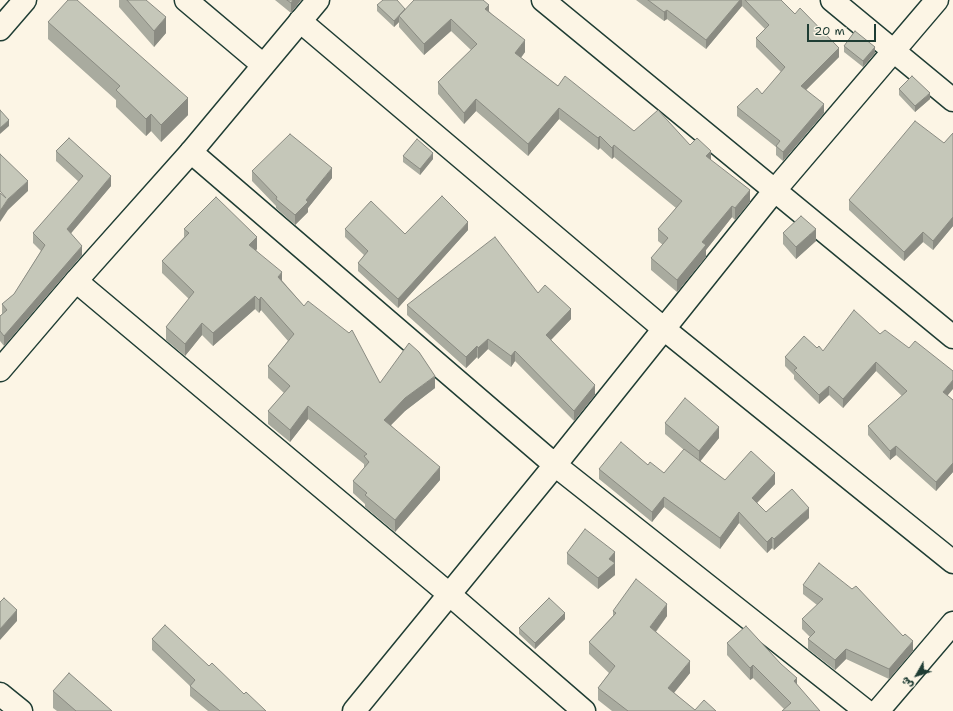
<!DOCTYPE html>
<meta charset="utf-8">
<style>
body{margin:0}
#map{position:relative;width:953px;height:711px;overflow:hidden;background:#fcf5e5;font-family:"Shantell Sans","Playpen Sans Arabic",sans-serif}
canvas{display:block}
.north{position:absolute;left:897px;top:655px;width:40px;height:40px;-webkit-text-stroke:3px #fcf5e5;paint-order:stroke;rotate:231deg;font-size:11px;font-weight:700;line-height:16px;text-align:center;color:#1f3d34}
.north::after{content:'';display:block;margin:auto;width:14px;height:18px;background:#1f3d34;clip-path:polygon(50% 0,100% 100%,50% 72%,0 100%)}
.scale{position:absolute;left:807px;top:24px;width:69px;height:18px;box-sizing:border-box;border:2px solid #1f3d34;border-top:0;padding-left:5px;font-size:12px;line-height:14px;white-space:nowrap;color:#1f3d34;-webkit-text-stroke:3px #fcf5e5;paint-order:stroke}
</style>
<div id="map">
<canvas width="953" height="711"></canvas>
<div class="north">ش</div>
<div class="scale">20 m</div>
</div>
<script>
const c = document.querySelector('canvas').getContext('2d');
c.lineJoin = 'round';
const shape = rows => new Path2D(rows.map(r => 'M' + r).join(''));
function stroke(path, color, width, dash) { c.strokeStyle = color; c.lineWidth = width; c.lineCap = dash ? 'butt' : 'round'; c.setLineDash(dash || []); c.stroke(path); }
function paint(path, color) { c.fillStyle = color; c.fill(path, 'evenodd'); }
const street = shape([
 [186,0,263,65],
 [543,0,953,337],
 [832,0,953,100],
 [300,21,664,329,953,562],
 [0,29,25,0],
 [191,152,555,465,866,711],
 [76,281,449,594,584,711],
 [0,694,21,711],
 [354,711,555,465,775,190,937,0],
 [878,711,953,623]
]);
const secondary = shape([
 [0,370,76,281,191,152,318,0]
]);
stroke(street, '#1f3d34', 25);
stroke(secondary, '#1f3d34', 25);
stroke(street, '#fcf5e5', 22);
stroke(secondary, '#fcf5e5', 22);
paint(shape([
 [119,0,146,0,166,33,154,47,119,7],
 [275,0,301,0,291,13],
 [636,0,781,0,839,57,806,90,824,113,783,161,776,155,776,147,737,116,737,107,762,94,781,72,756,47,756,38,765,29,742,6,706,49,667,19,664,21],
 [377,5,405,9,489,11,525,52,521,58,558,86,634,131,690,145,711,160,750,202,735,220,732,217,706,250,706,257,677,292,651,270,651,258,663,245,658,241,658,229,676,208,614,157,612,159,600,148,598,150,559,119,528,156,476,111,464,124,438,94,438,82,471,50,451,31,424,55,399,27,399,22,394,27,377,11],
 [48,22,188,115,161,142,151,131,146,136,116,107,116,100,48,39],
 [844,46,875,53,863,67,844,52],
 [899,89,930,99,915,112,899,95],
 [953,133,953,226,933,250,923,242,904,261,849,210,849,200,944,143],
 [56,151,111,186,71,233,82,255,4,346,0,341,0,316,2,314,2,304,14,294,41,251,33,243,33,233,79,182,56,161],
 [403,156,433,159,420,175,403,162],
 [252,171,332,178,308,208,308,212,295,225,276,208,276,206,252,181],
 [184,229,257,249,256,250,304,306,380,383,435,388,405,411,391,425,440,480,395,532,365,507,365,504,353,493,353,481,364,469,364,464,308,419,290,442,268,424,268,411,284,393,268,378,268,366,288,341,261,310,259,313,255,309,213,346,202,335,185,356,166,340,166,327,189,299,162,273,162,261,184,237],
 [345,229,405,234,468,230,398,308,358,271,358,263,364,255,345,237],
 [783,233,816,241,796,259,783,244],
 [538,293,571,319,551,340,595,395,574,421,515,361,511,367,488,349,478,359,477,357,466,368,407,315,407,305],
 [880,334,953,400,953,472,936,491,896,455,890,460,868,435,868,426,902,396,876,371,843,408,829,395,819,404,794,379,794,375,785,366,785,357,817,348,823,351],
 [665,423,719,438,700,461,725,480,775,484,757,503,766,512,809,518,774,550,772,548,767,553,739,523,720,549,664,507,652,522,599,479,599,469,648,465,664,473,684,450,665,434],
 [615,552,615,575,598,589,567,564,567,553],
 [803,585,913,651,889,679,846,659,835,670,808,649,808,639,810,637,802,629,802,619,817,605,803,594],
 [613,611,667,616,656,632,690,673,674,693,695,710,716,711,612,711,598,700,598,688,609,673,589,654,589,642,613,616],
 [565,619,535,649,519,634,519,628],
 [152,639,209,666,244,694,266,711,208,711,190,696,190,686,152,650],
 [727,643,797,685,820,711,784,709,753,678,750,680,727,655],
 [53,691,112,711,57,711,53,708]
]), '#a9ab9f');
paint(shape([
 [293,0,301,0,291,13,291,3],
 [740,0,742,0,742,6,706,49,706,40],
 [489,5,489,17,485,9],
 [667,10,667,19,664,21,664,12],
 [399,16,399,22,394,27,394,21],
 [166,17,166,33,154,47,154,31],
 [451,19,451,31,424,55,424,44],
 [525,40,525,52,515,65,515,53],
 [875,47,875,53,863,67,863,61],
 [839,48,839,57,801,95,801,86],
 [930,93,930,99,915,112,915,106],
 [188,98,188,115,161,142,161,125],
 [476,99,476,111,464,124,464,113],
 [824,104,824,113,783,161,783,152],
 [559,108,559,119,528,156,528,144],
 [151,114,151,131,146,136,146,119],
 [9,120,9,126,0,134,0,128],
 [600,136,600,148,598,150,598,138],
 [614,145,614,157,612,159,612,148],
 [711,151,711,162,706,156],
 [433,153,433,159,420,175,420,169],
 [332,168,332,178,308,208,308,212,295,225,295,215,306,200],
 [111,176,111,186,67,238,67,229],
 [28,181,28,191,8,210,0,222,0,211,8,199],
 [750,190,750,202,735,220,735,208],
 [732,206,732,217,706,250,706,257,677,292,677,280,702,242],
 [953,217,953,226,933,250,933,241],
 [468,222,468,230,398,308,398,299],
 [816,229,816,241,796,259,796,247],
 [923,232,923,242,904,261,904,252],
 [257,237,257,249,249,258,249,245],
 [82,246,82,255,4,346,4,336],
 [282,272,282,285,278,277],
 [255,296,255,309,213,346,213,333],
 [261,297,261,310,259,313,259,300],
 [571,309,571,319,546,345,546,335],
 [202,323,202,335,185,356,185,344],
 [488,339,488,349,478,359,478,348],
 [477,346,477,357,466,368,466,357],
 [515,351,515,361,511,367,511,356],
 [876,362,876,371,843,408,843,399],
 [435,376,435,388,405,411,384,432,384,420,405,398],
 [953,380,953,389,943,401,943,392],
 [595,385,595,395,574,421,574,411],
 [829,386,829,395,819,404,819,395],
 [308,406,308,419,290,442,290,430],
 [719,427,719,438,699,463,699,451],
 [896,446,896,455,890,460,890,451],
 [953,463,953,472,936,491,936,482],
 [440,467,440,480,395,532,395,520],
 [775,473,775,484,752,508,752,498],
 [664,497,664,507,652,522,652,512],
 [809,508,809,518,774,550,774,539],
 [739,512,739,523,720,549,720,538],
 [772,537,772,548,767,553,767,542],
 [615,552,615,575,598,589,598,578,609,559],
 [667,604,667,616,650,639,650,627],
 [17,610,17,621,0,640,0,629],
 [565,613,565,619,535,649,535,643],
 [913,641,913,651,889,679,889,669],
 [846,649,846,659,835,670,835,660],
 [690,661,690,673,668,700,668,688],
 [753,665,753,678,750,680,750,668],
 [797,678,797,690,794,681]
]), '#8a8b82');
const building = shape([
 [68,0,77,0,188,98,161,125,151,114,146,119,116,90,120,86,48,22,68,0],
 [127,0,146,0,166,17,154,31,127,0],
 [287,0,293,0,291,3,287,0],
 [383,0,397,0,405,9,394,21,377,5,383,0],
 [414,0,483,0,489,5,485,9,525,40,515,53,558,86,565,76,634,131,658,110,690,145,697,138,711,151,706,156,750,190,735,208,732,206,702,242,706,245,677,280,651,258,668,238,658,229,682,201,614,145,612,148,600,136,598,138,559,108,528,144,476,99,464,113,438,82,477,44,451,19,424,44,399,16,414,0],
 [648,0,740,0,706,40,667,10,664,12,648,0],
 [745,0,781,0,795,14,800,8,839,48,801,86,824,104,783,152,776,146,780,141,737,107,757,88,762,94,785,67,756,38,769,25,745,0],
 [855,31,875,47,863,61,844,46,855,31],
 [912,76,930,93,915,106,899,89,912,76],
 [0,110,9,120,0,128,0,110],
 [915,121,944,143,953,133,953,217,933,241,923,232,904,252,849,200,915,121],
 [290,134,332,168,306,200,308,202,295,215,276,199,277,197,252,171,290,134],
 [69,138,111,176,67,229,82,246,4,336,0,331,0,316,7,310,2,304,14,294,45,245,33,233,83,176,56,151,69,138],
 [417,139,433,153,420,169,403,156,417,139],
 [0,154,28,181,8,199,0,211,0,193,6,198,0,191,0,154],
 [442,196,468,222,398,299,358,263,368,251,345,229,371,201,405,234,442,196],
 [216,197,257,237,249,245,282,272,278,277,304,306,308,301,349,333,352,330,380,383,409,343,419,352,435,376,405,398,384,420,440,467,395,520,365,495,367,493,353,481,369,462,364,456,367,454,308,406,290,430,268,411,290,386,268,366,294,334,261,297,259,300,255,296,213,333,202,323,185,344,166,327,194,292,162,261,189,233,184,229,216,197],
 [801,216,816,229,796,247,783,233,801,216],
 [495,237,538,293,545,285,571,309,546,335,595,385,574,411,515,351,511,356,488,339,478,348,477,346,466,357,407,305,495,237],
 [854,310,880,334,885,330,909,348,915,341,953,371,953,380,943,392,953,400,953,463,936,482,896,446,890,451,868,426,907,391,876,362,843,399,829,386,819,395,794,370,797,368,785,357,804,336,817,348,819,346,823,351,854,310],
 [685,398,719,427,699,451,665,423,685,398],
 [621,442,648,465,650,462,664,473,684,449,725,480,751,451,775,473,752,498,766,512,792,489,809,508,774,539,772,537,767,542,739,512,720,538,664,497,652,512,599,469,621,442],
 [585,529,615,552,609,559,615,563,598,578,567,553,585,529],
 [819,563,852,589,856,586,903,636,905,634,913,641,889,669,846,649,835,660,808,639,815,632,802,619,823,599,803,585,819,563],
 [636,579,667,604,650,627,690,661,668,688,695,710,704,700,716,711,628,711,598,688,615,666,589,642,616,613,613,611,636,579],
 [4,598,17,610,0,629,0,602,4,598],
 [549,598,565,613,535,643,519,628,549,598],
 [165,625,209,666,212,663,244,694,246,692,266,711,220,711,190,686,195,680,152,639,165,625],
 [746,626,781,664,797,678,794,681,820,711,782,711,791,703,753,665,750,668,727,643,746,626],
 [69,673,112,711,76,711,53,691,69,673]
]);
paint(building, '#c5c7b9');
stroke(building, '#8a8b82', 1);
</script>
